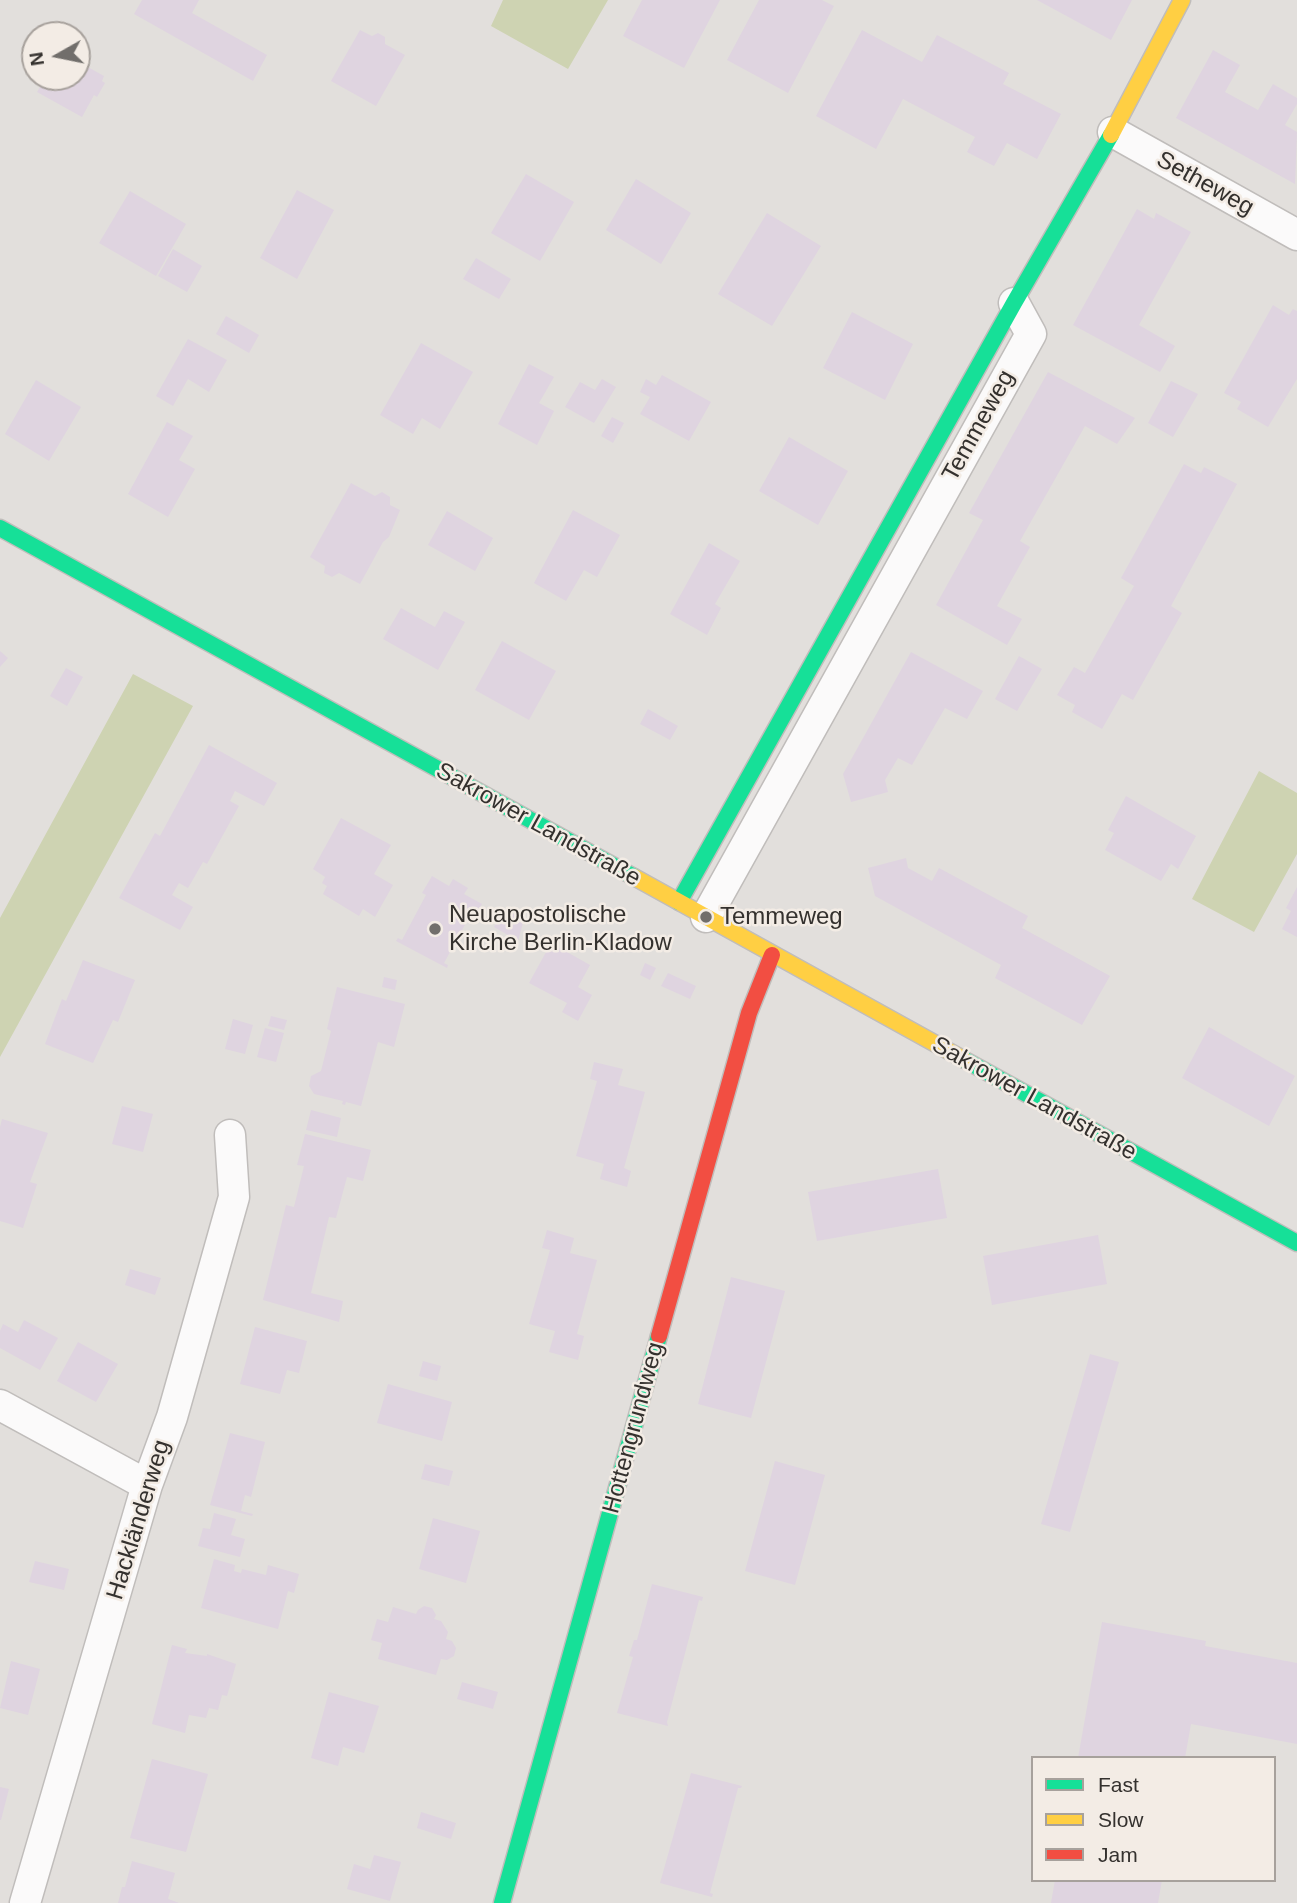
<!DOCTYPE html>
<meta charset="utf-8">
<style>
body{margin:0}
#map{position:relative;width:1297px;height:1903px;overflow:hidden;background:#e2dfdc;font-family:Arial,sans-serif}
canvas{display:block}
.legend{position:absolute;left:1031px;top:1756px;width:245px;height:126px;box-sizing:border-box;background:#f3ece5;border:2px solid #a7a19c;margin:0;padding:9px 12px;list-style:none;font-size:21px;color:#34312e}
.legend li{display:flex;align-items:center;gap:14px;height:35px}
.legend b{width:35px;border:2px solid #a7a19c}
.north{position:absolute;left:21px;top:21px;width:70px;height:70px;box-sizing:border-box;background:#f3ece5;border:2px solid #a7a19c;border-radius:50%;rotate:261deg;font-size:19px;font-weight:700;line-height:28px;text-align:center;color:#34312e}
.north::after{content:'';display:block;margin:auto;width:24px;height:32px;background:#716e6b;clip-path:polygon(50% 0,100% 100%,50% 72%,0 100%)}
</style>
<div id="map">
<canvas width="1297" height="1903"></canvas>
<ul class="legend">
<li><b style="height:9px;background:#16e098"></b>Fast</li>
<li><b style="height:9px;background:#ffcf43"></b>Slow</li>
<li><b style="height:9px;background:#f24e42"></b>Jam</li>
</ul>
<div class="north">N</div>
</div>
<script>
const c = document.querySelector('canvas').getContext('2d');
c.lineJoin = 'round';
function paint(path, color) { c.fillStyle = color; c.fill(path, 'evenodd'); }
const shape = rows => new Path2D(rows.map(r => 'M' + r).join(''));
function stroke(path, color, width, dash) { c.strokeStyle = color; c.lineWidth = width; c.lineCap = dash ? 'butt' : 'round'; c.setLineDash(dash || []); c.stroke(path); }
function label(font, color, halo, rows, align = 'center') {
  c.font = font + ' Arial,sans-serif'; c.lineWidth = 5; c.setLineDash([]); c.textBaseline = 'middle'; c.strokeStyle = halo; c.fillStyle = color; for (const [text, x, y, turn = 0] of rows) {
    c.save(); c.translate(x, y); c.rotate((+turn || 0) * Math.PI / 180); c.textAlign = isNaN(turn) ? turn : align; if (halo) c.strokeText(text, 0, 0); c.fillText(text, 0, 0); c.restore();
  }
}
paint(shape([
 [503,0,608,0,568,69,491,26],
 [133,674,193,706,0,1057,0,918],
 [1259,771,1297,793,1297,854,1254,932,1192,899]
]), '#ced3b2');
paint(shape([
 [142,0,199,0,192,13,267,55,253,81,134,14],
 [642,0,720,0,684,68,623,36],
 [759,0,822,0,834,6,788,93,727,60],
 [1037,0,1132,0,1111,40],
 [360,30,372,36,378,33,385,37,385,44,405,55,376,106,331,81],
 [862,30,922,62,937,35,1009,73,1003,84,1061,114,1037,159,1007,143,994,166,967,152,975,137,903,99,876,149,816,116],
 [1213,50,1240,65,1225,92,1258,110,1273,84,1297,98,1297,104,1285,125,1297,132,1295,184,1176,118],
 [77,61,104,76,102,81,105,83,97,97,94,95,82,117,37,92,46,77,77,77],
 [526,174,574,202,540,261,491,233],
 [636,179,691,213,661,264,606,230],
 [297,190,334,210,297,279,260,258],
 [130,191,186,224,156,276,99,243],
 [1137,209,1154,219,1156,213,1191,232,1139,325,1175,346,1160,372,1073,325],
 [767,213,821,246,772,326,718,294],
 [173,249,202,266,187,292,158,276],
 [476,258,511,279,499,299,463,279],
 [1273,305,1289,315,1293,309,1297,311,1297,379,1268,427,1237,409,1241,402,1224,393],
 [852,312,913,344,885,400,823,368],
 [226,316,259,335,249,353,216,334],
 [188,339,227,360,209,392,188,379,173,406,156,396],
 [421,343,473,372,440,429,422,418,413,434,380,415],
 [529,364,554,377,539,403,554,411,537,445,498,424],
 [1048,372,1135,418,1117,444,1085,426,1020,541,1030,547,997,606,1022,619,1007,645,936,605,983,520,969,513],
 [662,375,711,402,689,441,640,414,650,397,640,392,646,379,656,385],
 [602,379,616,387,594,423,565,407,580,382,595,390],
 [36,380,81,407,49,461,5,434],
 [1171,381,1198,394,1173,437,1148,423],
 [612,417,624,423,613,443,601,436],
 [167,422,193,436,179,460,195,469,168,517,128,494],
 [789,437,848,471,818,525,759,491],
 [1184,464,1201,473,1204,467,1237,484,1171,606,1182,613,1133,700,1122,694,1102,729,1072,712,1075,705,1057,695,1074,667,1085,673,1134,586,1121,578],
 [351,483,375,496,382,492,390,497,390,505,400,510,389,537,383,542,360,584,339,573,332,577,324,573,325,566,310,557],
 [573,510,620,535,597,577,584,570,566,601,534,583],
 [447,511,493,538,475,571,428,545],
 [709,543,740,561,715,604,721,608,707,635,670,614],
 [401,608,435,627,444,611,465,622,438,670,383,639],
 [502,641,556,671,529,720,475,690],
 [0,651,8,658,0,667],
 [911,652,983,691,967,719,945,708,912,765,898,758,885,780,888,792,851,802,843,774],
 [1019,656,1042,669,1017,711,995,699],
 [66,668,83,677,67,706,50,696],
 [648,709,678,726,670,740,640,724],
 [209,745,277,783,264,806,235,791,230,801,239,806,207,864,203,862,188,888,179,883,172,895,193,907,180,930,119,898,155,833,160,836],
 [1126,796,1196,836,1178,869,1171,864,1161,881,1105,850,1114,833,1108,830],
 [341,818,391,845,374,874,393,885,375,917,363,909,359,916,323,894,327,886,322,883,325,877,313,869],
 [906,858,908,868,932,881,939,868,1028,916,1022,928,1110,976,1082,1025,995,978,1001,965,875,896,868,868],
 [432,876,449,886,453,879,468,888,464,894,482,904,472,921,468,919,444,963,448,965,447,968,396,941,398,938,402,940,426,895,422,893],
 [1297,887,1297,937,1282,929,1291,911,1286,908],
 [504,909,524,919,518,941,494,927],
 [551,943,590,965,578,987,592,995,578,1021,562,1012,567,1003,529,983],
 [83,960,135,980,118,1022,113,1020,93,1063,45,1044,62,999,66,1001],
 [645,963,656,968,650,980,640,975],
 [668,973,696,986,690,999,661,986],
 [384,977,397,980,395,990,382,987],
 [337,987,405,1004,394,1047,378,1042,361,1106,346,1102,345,1105,342,1104,343,1101,314,1094,309,1086,311,1076,321,1071,331,1031,327,1029],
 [271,1016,287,1020,284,1030,268,1026],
 [233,1019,253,1025,245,1054,225,1049],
 [1209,1027,1295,1076,1269,1126,1182,1078],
 [265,1028,284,1033,276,1062,257,1057],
 [594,1062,623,1069,618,1085,645,1092,624,1168,631,1171,627,1187,600,1179,604,1164,576,1156,597,1081,590,1079],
 [122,1106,153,1114,143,1152,112,1144],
 [311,1110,341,1118,337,1137,306,1130],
 [2,1119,48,1133,30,1182,37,1184,23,1228,0,1221,0,1127],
 [305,1134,371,1150,363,1181,347,1177,336,1218,329,1217,311,1293,343,1301,339,1322,263,1300,286,1205,294,1207,304,1166,297,1165],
 [938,1169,947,1218,817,1241,808,1192],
 [547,1230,574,1238,570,1253,597,1260,577,1334,584,1336,578,1360,549,1352,555,1331,529,1324,550,1250,542,1248],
 [1098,1235,1107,1284,992,1305,983,1256],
 [130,1269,161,1278,155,1295,125,1285],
 [731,1277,785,1291,751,1418,698,1404],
 [24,1320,58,1338,40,1370,0,1348,0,1331,3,1324,18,1332],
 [255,1327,307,1341,299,1373,287,1370,280,1394,240,1384],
 [78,1342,118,1364,96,1402,57,1381],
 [1090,1354,1119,1362,1070,1532,1041,1524],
 [423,1361,441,1366,437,1381,419,1376],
 [388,1384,452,1402,442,1441,377,1423],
 [230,1433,265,1442,251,1497,245,1495,241,1511,253,1514,252,1516,210,1505],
 [775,1461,825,1475,795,1585,745,1571],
 [425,1464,453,1471,449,1486,421,1479],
 [214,1513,236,1519,231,1535,245,1539,240,1557,198,1546,203,1528,210,1529],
 [433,1518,480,1531,466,1583,419,1569],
 [214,1559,235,1565,234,1571,241,1573,242,1569,266,1575,268,1565,299,1574,294,1593,288,1591,278,1629,201,1608],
 [35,1561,69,1569,64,1590,29,1582],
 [652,1584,703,1597,702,1601,699,1600,667,1722,668,1726,617,1713,633,1657,629,1656,634,1640,637,1640],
 [424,1606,432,1608,436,1615,434,1619,441,1621,448,1632,446,1639,452,1641,456,1648,454,1656,447,1660,441,1659,436,1675,378,1659,382,1643,371,1640,377,1619,388,1622,393,1607,416,1614,418,1610],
 [1102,1622,1206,1641,1205,1646,1297,1663,1297,1744,1191,1724,1185,1758,1078,1758],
 [172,1645,187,1649,185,1653,207,1656,207,1654,236,1664,227,1696,222,1695,218,1710,209,1708,206,1718,189,1715,185,1733,152,1724],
 [11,1661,40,1669,28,1715,0,1708],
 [462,1682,498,1692,493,1709,457,1699],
 [329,1692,379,1706,364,1753,343,1747,338,1766,311,1758],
 [152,1759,208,1774,186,1852,130,1838],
 [691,1773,742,1786,741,1788,738,1788,710,1893,713,1894,712,1897,660,1883],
 [0,1787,9,1789,1,1820,0,1820],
 [421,1812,456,1823,451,1839,417,1828],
 [374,1855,401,1862,390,1901,347,1889,354,1864,370,1869],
 [132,1861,175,1873,168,1899,179,1903,118,1903,122,1887,125,1887],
 [1055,1880,1162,1880,1158,1903,1051,1903]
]), '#dfd4e0');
const street = shape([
 [1113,132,1297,235],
 [706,917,1031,334,1014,303],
 [0,1405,147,1485],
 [25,1903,147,1485,172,1417,234,1197,230,1135]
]);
const fast = shape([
 [0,528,634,877],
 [679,902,1014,303,1111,135],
 [963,1059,1297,1243],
 [502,1903,659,1336]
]);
const slow = shape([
 [1111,135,1182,0],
 [634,877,963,1059]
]);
const jam = shape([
 [659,1336,749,1013,772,955]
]);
stroke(street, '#c0bdbb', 33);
stroke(fast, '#c0bdbb', 19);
stroke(slow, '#c0bdbb', 19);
stroke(jam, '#c0bdbb', 19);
stroke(street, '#fbfafa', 30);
stroke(fast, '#16e098', 16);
stroke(slow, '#ffcf43', 16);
stroke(jam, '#f24e42', 16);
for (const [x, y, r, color] of [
 [706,917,7,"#716e6b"],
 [435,929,7,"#716e6b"]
]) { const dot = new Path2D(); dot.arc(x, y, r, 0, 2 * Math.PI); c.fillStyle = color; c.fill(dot); stroke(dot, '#f3ece5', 2.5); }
label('24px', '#34312e', '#f3ece5', [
 ["Setheweg",1205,184,29],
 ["Temmeweg",979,426,-61],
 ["Sakrower Landstraße",538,825,29],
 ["Sakrower Landstraße",1034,1099,29],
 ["Hottengrundweg",634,1428,-75],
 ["Hackländerweg",139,1520,-73]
]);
label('24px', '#34312e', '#f3ece5', [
 ["Neuapostolische",449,915],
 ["Kirche Berlin-Kladow",449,943],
 ["Temmeweg",720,917]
], 'left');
</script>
